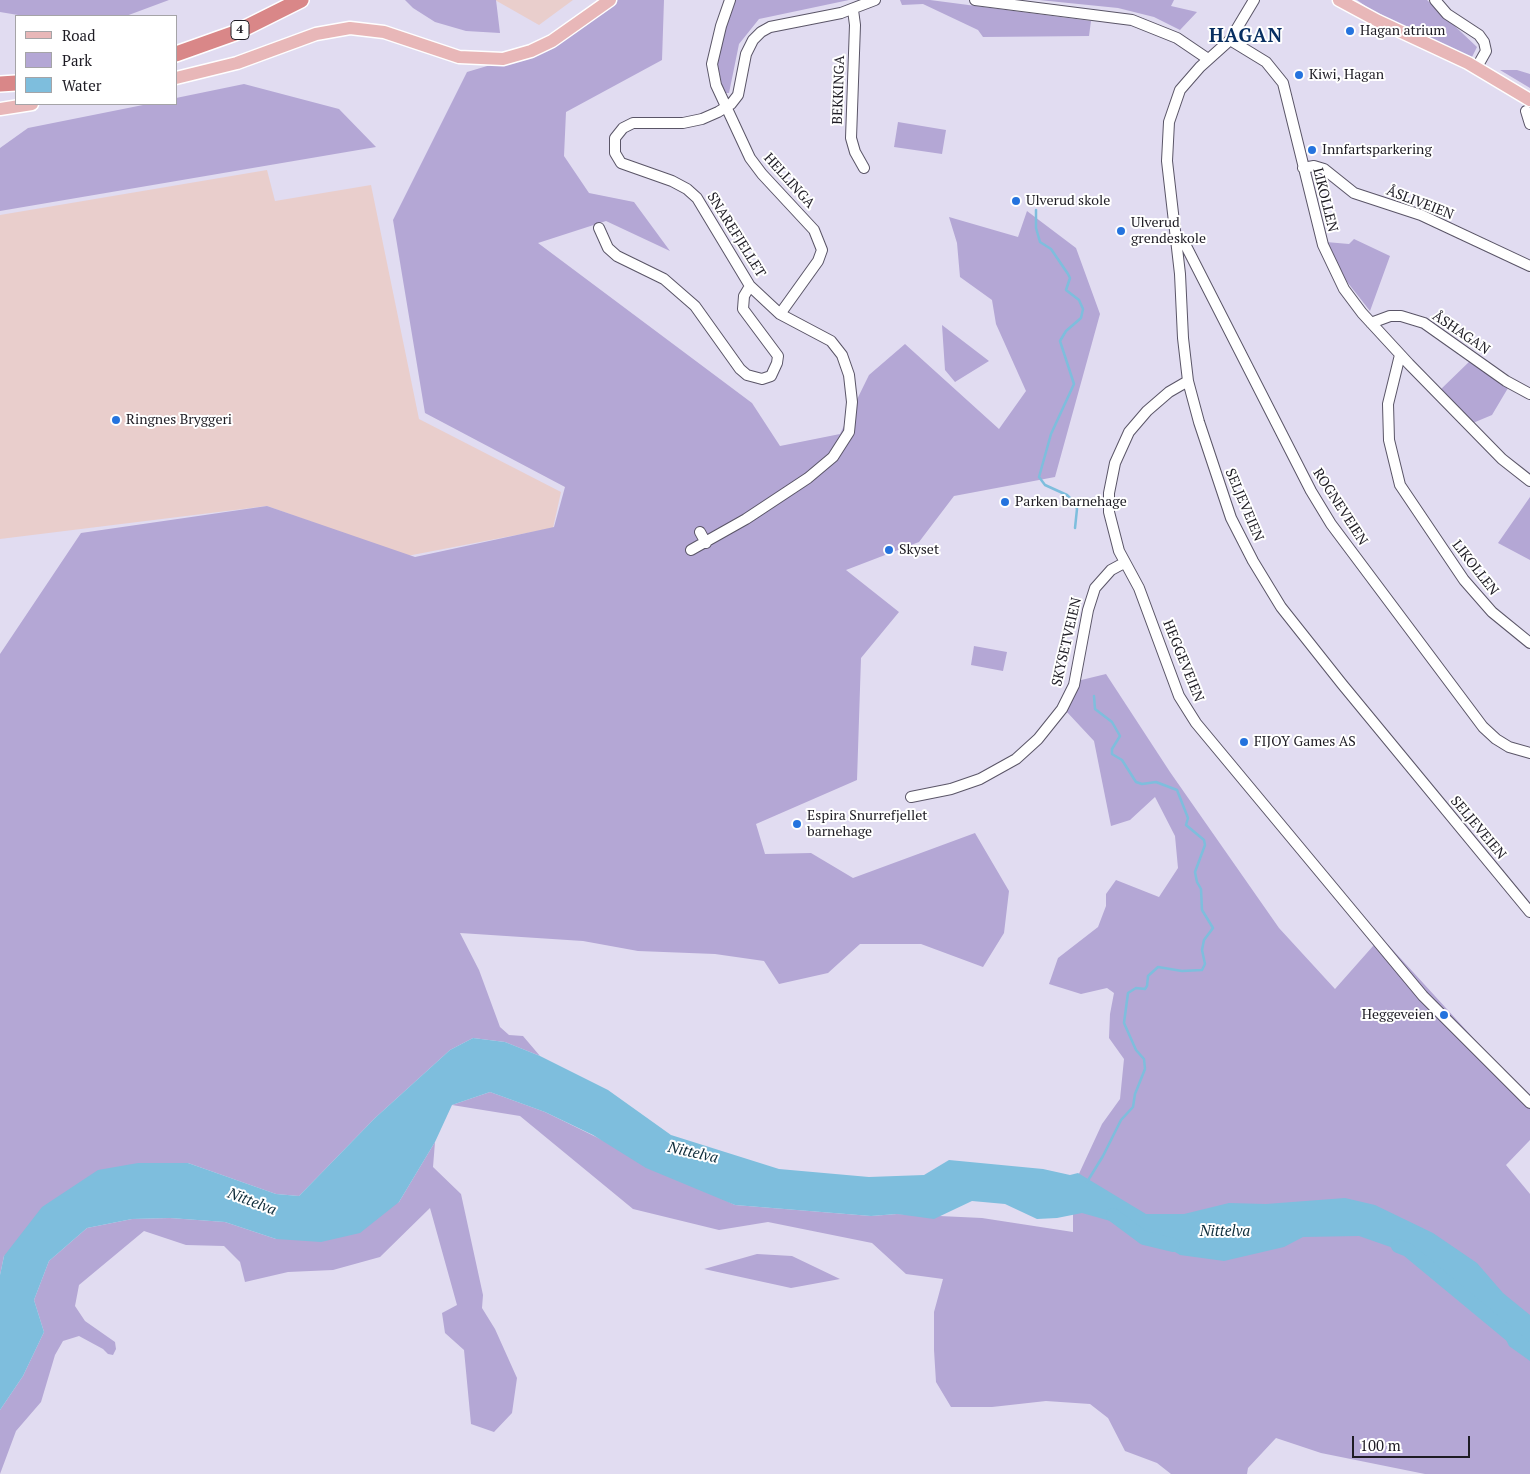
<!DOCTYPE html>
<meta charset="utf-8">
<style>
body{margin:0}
#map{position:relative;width:1530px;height:1474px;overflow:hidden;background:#e1dcf1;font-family:"PT Serif",serif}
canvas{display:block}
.legend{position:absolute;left:15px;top:15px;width:162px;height:90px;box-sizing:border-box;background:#fff;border:1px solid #a5a4a7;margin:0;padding:6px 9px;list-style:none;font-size:15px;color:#1e1c24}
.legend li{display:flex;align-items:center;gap:10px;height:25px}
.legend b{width:25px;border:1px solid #a5a4a7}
.scale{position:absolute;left:1352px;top:1436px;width:118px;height:22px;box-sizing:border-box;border:2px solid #1e1c24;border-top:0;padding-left:6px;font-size:15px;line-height:18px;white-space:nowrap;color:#1e1c24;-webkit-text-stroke:4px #fff;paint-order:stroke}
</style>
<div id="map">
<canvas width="1530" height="1474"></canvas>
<ul class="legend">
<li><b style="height:6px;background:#e8b7b8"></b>Road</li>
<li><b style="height:14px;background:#b4a7d5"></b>Park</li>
<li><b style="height:14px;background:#7ebedd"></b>Water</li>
</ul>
<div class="scale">100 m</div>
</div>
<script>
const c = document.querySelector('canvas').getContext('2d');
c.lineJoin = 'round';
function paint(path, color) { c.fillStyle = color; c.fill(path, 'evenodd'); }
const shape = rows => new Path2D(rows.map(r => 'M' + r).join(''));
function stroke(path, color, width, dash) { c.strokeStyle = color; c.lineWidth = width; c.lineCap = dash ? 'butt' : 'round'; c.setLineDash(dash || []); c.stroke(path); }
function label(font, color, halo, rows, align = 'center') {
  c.font = font + ' "PT Serif",serif'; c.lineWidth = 4; c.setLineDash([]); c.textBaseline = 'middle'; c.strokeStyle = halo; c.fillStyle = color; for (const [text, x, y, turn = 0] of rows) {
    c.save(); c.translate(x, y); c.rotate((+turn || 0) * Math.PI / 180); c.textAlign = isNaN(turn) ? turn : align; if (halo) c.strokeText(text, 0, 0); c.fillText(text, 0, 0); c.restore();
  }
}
paint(shape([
 [495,0,573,0,539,25],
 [267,170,275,201,371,185,419,419,561,492,553,528,407,556,267,506,0,539,0,215]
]), '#e9cecc');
paint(shape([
 [0,0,169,0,126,16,24,16,0,12],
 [405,0,496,0,500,33,466,31,435,22,413,8],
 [605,0,664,0,662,60,566,112,564,156,589,193,634,202,670,251,606,221,538,243,752,403,780,446,840,434,869,375,905,344,999,429,1026,391,996,324,992,300,960,277,957,243,949,217,1018,237,1027,211,1076,248,1100,314,1055,477,954,496,919,542,846,570,899,612,861,658,857,780,756,824,765,854,811,853,853,878,975,833,1009,891,1004,933,983,967,921,944,860,944,828,973,779,984,764,961,715,954,638,951,583,941,460,933,479,970,500,1027,509,1035,523,1036,540,1056,505,1042,473,1038,450,1050,375,1118,299,1196,276,1194,188,1163,4,1256,0,1275,0,654,81,533,267,506,415,557,554,527,565,487,425,413,393,220,467,72,504,61,550,42],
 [734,0,849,0,759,19,739,44,729,93,723,93,717,60,726,22],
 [900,0,930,0,1091,21,1089,36,983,37,978,30,923,4,902,5],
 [1039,0,1174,0,1171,6,1197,12,1180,30,1154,17,1118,8],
 [1357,0,1427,0,1477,47,1471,59,1381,17],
 [1500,70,1517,70,1530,74,1530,88],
 [244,84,339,109,376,147,0,211,0,148,28,128,148,104,176,104,176,98],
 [898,122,946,130,942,154,894,147],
 [1354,239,1390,256,1370,311,1337,269,1326,242,1349,244],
 [942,325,989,361,955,382,945,370],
 [1472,359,1508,388,1492,415,1468,425,1438,392],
 [1530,497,1530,560,1498,543],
 [974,646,1007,652,1003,671,971,665],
 [1106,674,1170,772,1279,928,1335,989,1381,937,1530,1100,1530,1140,1506,1165,1530,1194,1530,1474,1425,1474,1321,1453,1276,1438,1248,1468,1247,1474,1171,1474,1157,1463,1125,1451,1108,1418,1090,1404,1046,1401,992,1407,951,1407,936,1382,934,1350,934,1312,943,1279,906,1274,872,1243,768,1222,719,1230,633,1209,520,1116,452,1105,490,1092,545,1112,735,1205,871,1216,897,1214,982,1218,1073,1232,1073,1200,1077,1178,1102,1124,1120,1099,1124,1059,1109,1038,1110,1014,1114,993,1107,988,1081,994,1049,984,1058,958,1098,927,1106,906,1106,894,1116,880,1159,897,1178,868,1175,836,1155,797,1130,820,1111,826,1094,741,1066,711,1069,683],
 [435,1142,433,1167,461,1194,483,1295,482,1308,495,1329,517,1378,512,1413,494,1432,471,1424,464,1350,445,1333,442,1313,457,1305,430,1208,380,1257,333,1270,288,1272,245,1282,240,1262,224,1246,186,1245,144,1231,79,1285,75,1306,85,1321,115,1342,116,1349,113,1355,108,1354,103,1349,79,1336,63,1341,55,1355,41,1402,16,1431,0,1474,0,1410,23,1376,44,1332,34,1300,49,1261,87,1228,132,1219,170,1218,225,1222,276,1239,399,1202],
 [757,1254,792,1256,840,1279,791,1288,704,1269]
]), '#b4a7d5');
paint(shape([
 [473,1038,505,1042,540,1056,608,1090,671,1135,779,1169,869,1177,924,1175,949,1160,1043,1169,1070,1175,1078,1173,1146,1214,1184,1214,1229,1203,1266,1204,1345,1198,1375,1205,1433,1233,1477,1263,1503,1293,1530,1315,1530,1361,1509,1346,1499,1325,1419,1257,1359,1236,1303,1237,1284,1247,1224,1261,1180,1255,1135,1228,1082,1213,1057,1218,1037,1219,1005,1204,972,1201,934,1219,897,1214,871,1216,735,1205,646,1168,593,1135,545,1112,490,1092,452,1105,435,1142,399,1202,360,1233,321,1242,276,1239,225,1222,170,1218,132,1219,87,1228,49,1261,34,1300,44,1332,23,1376,0,1410,0,1275,4,1256,42,1207,98,1170,138,1163,188,1163,276,1194,299,1196,375,1118,450,1050]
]), '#7ebedd');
stroke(shape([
 [1036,210,1036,228,1040,242,1051,249,1068,274,1070,278,1066,290,1079,300,1083,309,1081,318,1066,331,1060,341,1074,384,1051,434,1039,477,1045,485,1067,495,1075,503,1077,509,1075,528],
 [1087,1182,1103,1156,1121,1120,1133,1107,1135,1094,1145,1069,1144,1059,1136,1050,1124,1023,1128,993,1136,988,1145,989,1147,986,1148,976,1158,967,1182,971,1202,970,1205,964,1202,950,1204,940,1213,928,1202,910,1201,889,1197,882,1195,872,1205,845,1204,840,1186,825,1188,818,1177,790,1156,782,1142,784,1136,782,1122,760,1112,754,1112,749,1120,736,1112,722,1095,709,1094,696]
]), '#7ebedd', 2.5);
stroke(shape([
 [1113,1215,1144,1238,1173,1245],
 [1398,1246,1408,1250,1530,1351]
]), '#7ebedd', 14);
const minor = shape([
 [730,0,721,26,712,64,716,85,750,158,762,174,814,230,822,250,818,261,780,314],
 [975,0,1132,20,1177,38,1208,59],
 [1254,0,1230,40,1200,67,1180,90,1169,122,1167,161,1180,274,1183,338,1188,381,1199,422,1231,518,1253,561,1281,607,1342,684,1530,912],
 [1435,0,1447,14,1479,35,1484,42,1486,51,1477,67],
 [853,10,855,25,851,138,855,152,864,168],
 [1230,40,1266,62,1283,83,1323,245,1344,289,1362,313,1409,364,1502,459,1530,481],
 [1526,111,1530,124],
 [1303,168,1314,166,1324,169,1354,193,1421,215,1530,266],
 [599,228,608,248,617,256,664,279,695,306,740,369,747,375,762,379,771,376,777,363,778,356,743,309,744,296,750,286],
 [1176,238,1185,244,1311,491,1331,524,1483,727,1496,739,1509,747,1530,753],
 [1371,323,1390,316,1401,316,1424,323,1506,381,1530,394],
 [1400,355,1388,404,1389,440,1400,485,1464,580,1492,612,1530,643],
 [1188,381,1169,392,1147,411,1129,432,1115,463,1109,493,1109,512,1119,551,1139,588,1179,696,1196,723,1423,996,1530,1103],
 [700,532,706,543],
 [691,550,746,519,808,478,833,457,849,432,852,402,849,375,842,355,831,341,780,314,750,286,697,198,687,189,672,181,621,163,615,153,615,138,623,128,633,123,683,123,702,119,718,112,731,104,738,95,746,54,753,40,761,32,770,27,841,13,875,0],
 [911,797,951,789,980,779,1016,759,1038,739,1062,709,1074,685,1088,610,1095,588,1111,570,1124,563]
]);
const major = shape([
 [1339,0,1378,21,1468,63,1530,100],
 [176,78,237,63,316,34,350,28,384,32,459,57,503,59,531,51,552,41,610,0],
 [0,109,32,104]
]);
const highway = shape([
 [176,54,235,33,301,0],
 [0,84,16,83]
]);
stroke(minor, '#5a5567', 12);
stroke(major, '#fff', 15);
stroke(highway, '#fff', 18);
stroke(minor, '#fff', 10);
stroke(major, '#e8b7b8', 12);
stroke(highway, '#d98788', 15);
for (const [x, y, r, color] of [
 [1350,31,5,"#2473de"],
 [1299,75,5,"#2473de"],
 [1312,150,5,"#2473de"],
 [1016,201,5,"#2473de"],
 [1121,231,5,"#2473de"],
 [116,420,5,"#2473de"],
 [1005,502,5,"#2473de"],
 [889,550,5,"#2473de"],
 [1244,742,5,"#2473de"],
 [797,824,5,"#2473de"],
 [1444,1015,5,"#2473de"]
]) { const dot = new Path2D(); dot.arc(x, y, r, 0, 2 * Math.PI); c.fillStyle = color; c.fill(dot); stroke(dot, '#fff', 2); }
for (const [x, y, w] of [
 [240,30,18]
]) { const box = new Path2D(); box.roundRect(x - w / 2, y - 9.5, w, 19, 4); c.fillStyle = '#fff'; c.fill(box); stroke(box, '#1e1c24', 1); }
label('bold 12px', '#1e1c24', null, [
 ["4",240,30]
]);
label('14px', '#1e1c24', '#fff', [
 ["Hagan atrium",1360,31],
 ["Kiwi, Hagan",1309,75],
 ["Innfartsparkering",1322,150],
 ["Ulverud skole",1026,201],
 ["Ulverud",1131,223],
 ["grendeskole",1131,239],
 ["Ringnes Bryggeri",126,420],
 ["Parken barnehage",1015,502],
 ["Skyset",899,550],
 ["FIJOY Games AS",1254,742],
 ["Espira Snurrefjellet",807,816],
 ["barnehage",807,832],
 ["Heggeveien",1434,1015,"right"]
], 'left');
label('14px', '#1e1c24', '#fff', [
 ["BEKKINGA",839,90,-88],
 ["HELLINGA",789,181,48],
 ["LIKOLLEN",1325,200,76],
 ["ÅSLIVEIEN",1420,203,21],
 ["SNAREFJELLET",736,235,58],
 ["ÅSHAGAN",1461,333,34],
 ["SELJEVEIEN",1244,505,67],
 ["ROGNEVEIEN",1340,507,57],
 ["LIKOLLEN",1475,568,52],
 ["SKYSETVEIEN",1067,642,-77],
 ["HEGGEVEIEN",1183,661,68],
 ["SELJEVEIEN",1478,828,50]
]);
label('italic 15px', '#0f2d3b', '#fff', [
 ["Nittelva",693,1153,13],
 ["Nittelva",252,1202,21],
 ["Nittelva",1225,1232]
]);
c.letterSpacing = '1px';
label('bold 19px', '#082e61', '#fff', [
 ["HAGAN",1246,37]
]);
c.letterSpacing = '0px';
</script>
